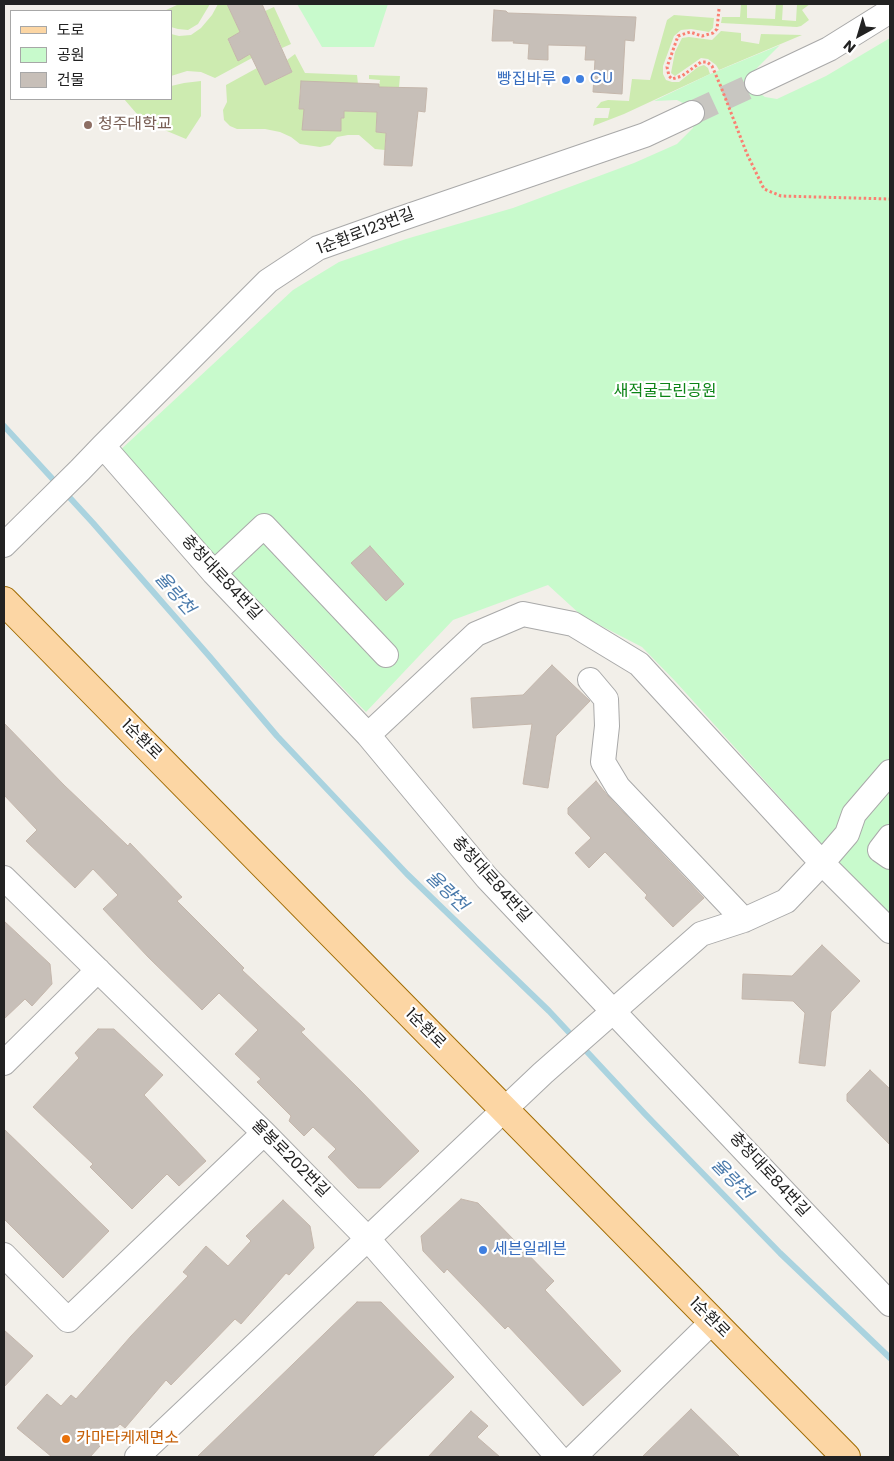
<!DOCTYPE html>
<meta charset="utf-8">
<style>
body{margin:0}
#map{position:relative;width:894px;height:1461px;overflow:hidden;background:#f2efe9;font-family:Poppins,"Noto Sans KR",sans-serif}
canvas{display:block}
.frame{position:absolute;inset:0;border:5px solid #222;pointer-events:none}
.legend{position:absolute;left:10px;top:10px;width:162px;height:90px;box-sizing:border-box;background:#fff;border:1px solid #a7a7a7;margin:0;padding:6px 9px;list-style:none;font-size:15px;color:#222}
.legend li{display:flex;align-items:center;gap:10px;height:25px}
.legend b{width:25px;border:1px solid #a7a7a7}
.north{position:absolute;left:834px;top:10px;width:50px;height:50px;-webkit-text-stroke:4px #fff;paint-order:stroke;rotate:219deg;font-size:14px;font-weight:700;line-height:20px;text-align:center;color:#222}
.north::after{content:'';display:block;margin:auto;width:18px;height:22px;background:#222;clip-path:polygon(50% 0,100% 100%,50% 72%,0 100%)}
</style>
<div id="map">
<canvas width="894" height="1461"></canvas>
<div class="frame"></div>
<ul class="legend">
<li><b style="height:6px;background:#fcd6a4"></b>도로</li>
<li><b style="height:14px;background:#c8facc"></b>공원</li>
<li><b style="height:14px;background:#c7bfb8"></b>건물</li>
</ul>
<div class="north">N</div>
</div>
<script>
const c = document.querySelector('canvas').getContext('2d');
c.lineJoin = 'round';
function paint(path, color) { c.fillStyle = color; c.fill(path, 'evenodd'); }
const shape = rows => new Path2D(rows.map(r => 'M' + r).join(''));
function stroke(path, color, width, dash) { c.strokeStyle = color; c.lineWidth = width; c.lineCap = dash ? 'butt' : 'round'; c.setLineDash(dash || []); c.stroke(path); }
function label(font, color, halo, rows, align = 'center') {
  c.font = font + ' Poppins,"Noto Sans KR",sans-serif'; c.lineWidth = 4.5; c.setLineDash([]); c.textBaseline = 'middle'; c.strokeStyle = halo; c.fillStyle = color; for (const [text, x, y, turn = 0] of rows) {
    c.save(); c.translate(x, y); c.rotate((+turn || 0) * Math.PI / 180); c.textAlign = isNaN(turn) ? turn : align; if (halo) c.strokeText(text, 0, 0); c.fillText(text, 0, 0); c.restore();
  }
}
paint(shape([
 [179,4,210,4,198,24,188,30,178,29,171,27,171,11,164,11],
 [218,4,227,4,240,32,228,40,238,60,250,54,252,58,215,78,201,72,187,71,171,76,171,34,179,36,191,35,201,28,212,15],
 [741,4,747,4,747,18,775,19,776,4,783,4,782,20,796,21,797,4,810,4,802,10,809,20,801,26,797,27,721,23,722,17,740,17],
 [274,7,291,44,282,48,265,11],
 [674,15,714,18,713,28,709,32,691,29,681,30,674,36,663,66,663,74,666,80,672,82,679,82,698,67,704,65,708,68,710,74,624,114,593,126,595,118,608,118,610,108,596,108,601,102,608,100,629,101,632,79,650,80,667,20],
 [721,31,741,33,741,41,759,44,761,34,802,35,719,70,716,65,708,59,701,58,675,76,671,73,675,52,682,38,689,37,712,40],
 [295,54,305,73,357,75,358,84,300,88,299,109,304,109,341,130,341,118,344,111,377,112,376,132,386,133,385,150,375,149,359,135,348,135,337,137,330,145,320,147,300,144,291,137,280,132,265,129,237,129,230,126,224,120,223,110,227,102,226,85,257,68,265,85,292,72,287,60],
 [369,75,400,76,399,87,379,87,380,80,369,79],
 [201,81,201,116,186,139,143,121,124,99,171,99,171,86,184,83]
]), '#cdebb0');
paint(shape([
 [297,4,388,4,374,47,322,47],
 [890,38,890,914,847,872,676,682,642,647,582,616,548,585,453,620,366,712,116,454,293,290,339,262,406,239,513,208,634,163,677,144,693,128,695,116,689,106,677,100,654,101,710,74,780,45,755,70,753,79,758,92,765,97,777,99,826,76]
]), '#c8facc');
stroke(shape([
 [4,426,93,523,210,657,277,736,407,874,549,1011,645,1114,780,1253,890,1358]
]), '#aad3df', 6);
const building = shape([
 [227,4,262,4,292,72,265,85,250,54,238,61,228,39,240,32,227,4],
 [494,10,506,11,508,13,636,17,634,41,625,40,622,94,593,92,595,60,585,60,586,46,548,45,548,60,528,59,529,44,513,43,514,41,492,41,494,10],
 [301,81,379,84,379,87,427,88,425,112,418,111,412,166,384,165,386,133,376,132,377,112,344,111,344,118,341,118,341,131,302,130,304,109,299,109,301,81],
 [370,546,404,584,386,601,351,563,370,546],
 [552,665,590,701,556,736,548,788,523,784,532,724,473,728,471,698,523,695,552,665],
 [4,723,64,785,128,846,130,843,182,897,177,901,244,968,242,970,305,1029,301,1032,360,1090,419,1151,380,1188,358,1188,328,1157,336,1149,313,1127,304,1136,289,1121,291,1116,257,1082,261,1079,235,1054,258,1030,219,993,202,1010,148,957,103,909,118,895,93,869,75,888,26,841,37,830,4,795,4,723],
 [596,781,608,796,704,898,673,927,645,898,647,895,605,852,589,868,575,853,591,838,568,814,568,808,596,781],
 [4,921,50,964,52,984,32,1006,25,999,4,1019,4,921],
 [822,945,860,981,831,1012,825,1066,799,1063,805,1013,793,1001,742,999,743,974,792,976,822,945],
 [98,1029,114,1029,163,1075,144,1095,206,1161,179,1186,167,1174,132,1209,90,1167,93,1164,33,1107,79,1058,75,1053,98,1029],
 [870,1070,890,1089,890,1145,847,1101,847,1094,870,1070],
 [4,1129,109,1231,63,1278,4,1219,4,1129],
 [461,1199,478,1203,554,1281,545,1290,621,1371,583,1406,508,1326,505,1329,447,1269,444,1273,423,1251,421,1236,461,1199],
 [283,1200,310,1226,314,1248,289,1275,286,1273,241,1324,235,1319,171,1385,166,1380,125,1428,120,1424,90,1457,52,1457,17,1428,47,1394,61,1406,71,1395,76,1399,131,1336,188,1276,183,1272,206,1246,228,1266,251,1241,246,1236,283,1200],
 [357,1302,381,1302,454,1377,372,1457,197,1457,357,1302],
 [4,1330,33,1356,4,1387,4,1330],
 [691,1409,740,1457,642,1457,691,1409],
 [471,1411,488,1426,477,1437,500,1457,428,1457,471,1411]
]);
paint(building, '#c7bfb8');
stroke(building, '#c4b6ab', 1);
stroke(shape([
 [692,113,757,83]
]), '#c8c6c1', 24, [24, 12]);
const minor = shape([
 [757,83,829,49,890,11],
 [103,446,214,573,368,735,487,878,890,1304],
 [4,545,80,470,103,446,268,281,318,248,394,221,645,135,692,113],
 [214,573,264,526,386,655],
 [590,680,606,699,607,726,603,762,618,787,744,920],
 [890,772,854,814,847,834,822,863,890,931],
 [890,837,880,850,890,857],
 [4,878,264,1133,368,1239,558,1457],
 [4,1063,98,970],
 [4,1255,68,1320,264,1133],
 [137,1457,543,1073,701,934,744,920,786,901,822,863,639,664,573,624,523,614,476,634,368,735],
 [574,1457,713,1321]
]);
const major = shape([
 [4,601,846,1457]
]);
stroke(minor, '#a9a9a9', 26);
stroke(major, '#a06b00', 30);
stroke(shape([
 [719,9,717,29,713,33,702,36,690,32,678,36,667,67,669,76,672,79,682,76,701,62,707,62,712,66,721,87,747,154,764,189,781,196,890,199]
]), '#fa8072', 3, [2.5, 2.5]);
stroke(minor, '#fff', 24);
stroke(major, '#fcd6a4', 28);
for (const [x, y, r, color] of [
 [580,79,5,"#3f7fe0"],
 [566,80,5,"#3f7fe0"],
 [88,125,5,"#8d6e63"],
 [483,1250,5,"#3f7fe0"],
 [66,1439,5,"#e8710a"]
]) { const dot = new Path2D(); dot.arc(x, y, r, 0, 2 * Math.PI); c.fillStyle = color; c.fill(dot); stroke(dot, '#fff', 2); }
label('16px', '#366cbe', '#fff', [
 ["CU",590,79],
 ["빵집바루",556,80,"right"],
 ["세븐일레븐",493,1250]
], 'left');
label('16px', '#785e54', '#fff', [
 ["청주대학교",98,125]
], 'left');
label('16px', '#222', '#fff', [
 ["1순환로123번길",366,232,-21],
 ["충청대로84번길",221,578,47],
 ["1순환로",141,740,45],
 ["충청대로84번길",491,880,48],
 ["1순환로",425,1029,45],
 ["율봉로202번길",290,1159,45],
 ["충청대로84번길",769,1175,47],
 ["1순환로",709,1318,45]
]);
label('16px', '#0c8416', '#fff', [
 ["새적굴근린공원",665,392]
]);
label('16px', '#c56008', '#fff', [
 ["카마타케제면소",76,1439]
], 'left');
label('italic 18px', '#4a7aab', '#fff', [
 ["율량천",174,594,49],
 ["율량천",446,892,44],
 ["율량천",731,1180,46]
]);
</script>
